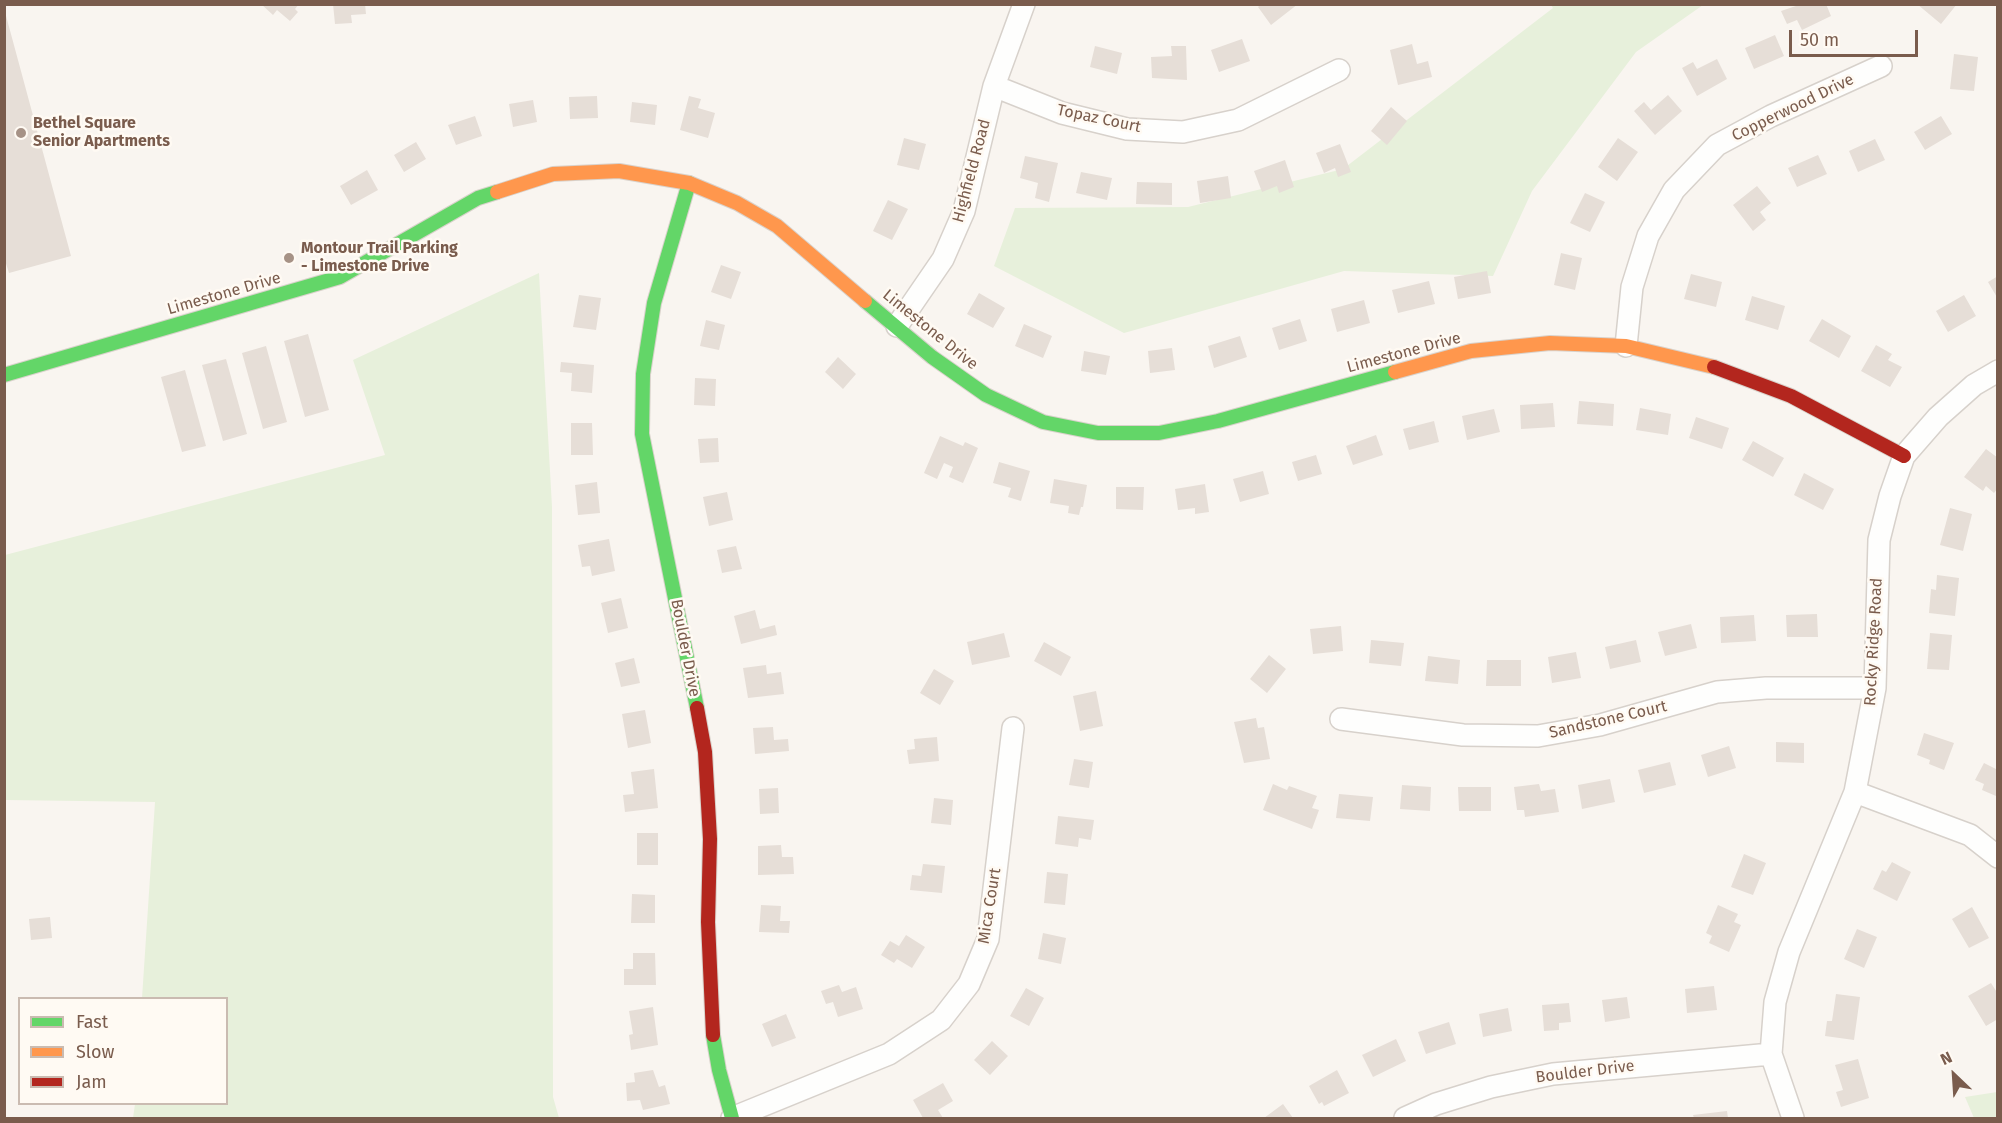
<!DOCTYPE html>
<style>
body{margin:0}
#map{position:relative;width:2002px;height:1123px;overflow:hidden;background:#f9f5f0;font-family:"Fira Sans",sans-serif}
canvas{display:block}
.frame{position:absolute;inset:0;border:6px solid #7a5c4d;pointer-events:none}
.legend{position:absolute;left:18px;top:997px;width:210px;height:108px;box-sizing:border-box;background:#fffaf3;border:2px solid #cabbb1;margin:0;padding:8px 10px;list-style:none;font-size:18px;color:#7a5c4d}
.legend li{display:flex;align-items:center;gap:12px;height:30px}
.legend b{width:30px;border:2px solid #cabbb1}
.north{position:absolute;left:1924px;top:1045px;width:60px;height:60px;-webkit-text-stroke:4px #fffaf3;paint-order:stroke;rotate:335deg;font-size:16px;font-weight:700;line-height:24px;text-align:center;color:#7a5c4d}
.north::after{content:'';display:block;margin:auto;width:21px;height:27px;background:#7a5c4d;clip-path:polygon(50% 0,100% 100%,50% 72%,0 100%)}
.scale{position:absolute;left:1789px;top:30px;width:129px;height:27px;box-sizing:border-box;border:3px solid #7a5c4d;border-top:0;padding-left:8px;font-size:18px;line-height:21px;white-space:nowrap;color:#7a5c4d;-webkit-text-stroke:4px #fffaf3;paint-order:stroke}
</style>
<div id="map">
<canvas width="2002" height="1123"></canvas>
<div class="frame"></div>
<ul class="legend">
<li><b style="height:8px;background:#63d668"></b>Fast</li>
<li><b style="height:8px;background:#ff974d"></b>Slow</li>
<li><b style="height:8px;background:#b3261e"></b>Jam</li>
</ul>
<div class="north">N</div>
<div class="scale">50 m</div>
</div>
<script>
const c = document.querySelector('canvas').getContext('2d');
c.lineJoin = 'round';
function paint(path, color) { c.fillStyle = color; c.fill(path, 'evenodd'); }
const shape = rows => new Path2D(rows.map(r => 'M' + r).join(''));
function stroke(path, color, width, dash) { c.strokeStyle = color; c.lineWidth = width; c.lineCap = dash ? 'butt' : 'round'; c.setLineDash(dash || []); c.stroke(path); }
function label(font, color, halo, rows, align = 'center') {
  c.font = font + ' "Fira Sans",sans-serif'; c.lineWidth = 5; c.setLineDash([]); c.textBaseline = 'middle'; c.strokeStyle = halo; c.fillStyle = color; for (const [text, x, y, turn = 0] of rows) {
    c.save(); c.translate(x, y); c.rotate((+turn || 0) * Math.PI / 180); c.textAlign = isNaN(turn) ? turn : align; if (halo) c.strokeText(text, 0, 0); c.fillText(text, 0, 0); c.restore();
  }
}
paint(shape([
 [1551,5,1703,5,1636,52,1532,191,1493,276,1344,271,1124,333,994,266,1015,208,1188,207,1343,169,1553,8],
 [539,273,552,507,553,1097,559,1118,133,1118,135,1104,226,1104,226,998,142,998,155,802,5,800,5,555,385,455,353,360],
 [1997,1092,1997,1118,1974,1118,1965,1097]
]), '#e7f0db');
paint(shape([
 [261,4,299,4,295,9,298,12,290,21,277,10,273,15],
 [333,4,365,4,366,14,351,15,352,23,335,24],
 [1261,4,1298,4,1271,25,1258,7],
 [1802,4,1826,4,1831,16,1802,30,1797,20,1787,24,1781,11],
 [1917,4,1957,4,1941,24],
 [5,12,71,256,9,273,4,257],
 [1775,35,1784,56,1754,69,1745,48],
 [1242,39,1250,61,1219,72,1211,50],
 [1412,44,1417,64,1428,61,1432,77,1398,85,1390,50],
 [1095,46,1122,53,1117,74,1090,67],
 [1171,46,1186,46,1187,80,1152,78,1151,57,1172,56],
 [1954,54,1978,57,1974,91,1950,89],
 [1717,59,1727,79,1697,96,1682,68,1693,62,1697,69],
 [1668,95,1682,111,1655,135,1634,111,1644,102,1651,110],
 [597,96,598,118,570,119,569,97],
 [689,96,701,99,698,108,715,113,708,138,680,130],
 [533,100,537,122,513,127,509,104],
 [632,102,657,105,655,125,630,122],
 [1391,107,1407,121,1387,145,1371,131],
 [475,116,482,136,456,145,448,125],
 [1941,116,1952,134,1925,150,1914,132],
 [904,138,926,144,919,170,897,165],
 [1618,138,1638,152,1617,181,1598,167],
 [1875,139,1885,160,1858,172,1849,151],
 [416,142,426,159,404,172,394,155],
 [1340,144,1351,172,1338,177,1335,168,1324,173,1316,153],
 [1818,155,1827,174,1797,187,1788,168],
 [1025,156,1058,163,1049,202,1035,198,1038,183,1020,178],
 [1285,160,1294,187,1279,193,1277,186,1262,192,1254,171],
 [367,170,378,190,351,205,340,186],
 [1081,172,1112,178,1107,200,1076,193],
 [1228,176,1231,198,1200,203,1197,181],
 [1137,182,1172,183,1172,205,1136,204],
 [1757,186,1771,203,1760,212,1766,220,1753,231,1733,205],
 [1585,193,1605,202,1590,232,1570,223],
 [888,200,908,209,892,240,873,231],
 [1561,253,1582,258,1575,290,1554,285],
 [721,265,741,272,731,299,711,292],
 [1487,271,1491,293,1458,299,1454,277],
 [1691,274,1722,282,1716,307,1684,299],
 [1998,276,1998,299,1988,282],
 [1429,281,1435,304,1398,313,1392,290],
 [979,293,1005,308,993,328,967,314],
 [579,295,601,298,596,330,573,327],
 [1964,295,1976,316,1948,332,1936,311],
 [1752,296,1785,306,1778,330,1745,320],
 [1364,300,1370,323,1337,332,1331,309],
 [1300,319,1307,341,1279,350,1272,328],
 [1822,319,1851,336,1839,358,1809,341],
 [706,320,725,325,719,350,700,346],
 [1024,324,1052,336,1043,358,1015,346],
 [308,334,329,410,305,417,284,341],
 [1240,336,1247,357,1214,368,1208,346],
 [1876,345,1892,354,1888,360,1902,367,1890,387,1861,371],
 [266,346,287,422,263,429,242,353],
 [1172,348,1175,370,1150,373,1148,351],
 [1084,351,1110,356,1106,375,1081,371],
 [838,357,856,374,843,389,825,372],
 [226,359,247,434,223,441,202,365],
 [561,362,594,365,592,393,571,391,572,373,560,372],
 [185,370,206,446,182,452,161,377],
 [695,378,716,379,715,406,694,405],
 [1579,401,1614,404,1613,426,1577,424],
 [1553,403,1555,427,1521,429,1520,405],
 [1640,408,1671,414,1668,435,1636,430],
 [1494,409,1500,432,1467,440,1462,416],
 [1696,417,1729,428,1722,449,1689,438],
 [1434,421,1439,442,1409,450,1403,429],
 [571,423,592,423,593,455,571,455],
 [1376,435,1383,455,1353,465,1346,446],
 [940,436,963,446,965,442,978,448,963,483,949,477,953,467,944,463,937,479,924,473],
 [718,438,719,462,700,463,698,439],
 [1753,441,1784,458,1773,477,1742,460],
 [1986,449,1998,458,1998,488,1994,493,1986,486,1983,491,1964,477],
 [1316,455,1322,474,1298,481,1292,462],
 [999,462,1030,471,1021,501,1008,497,1011,488,993,483],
 [1263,471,1269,494,1240,502,1233,479],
 [1804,473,1834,489,1823,510,1794,495],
 [1054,479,1087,485,1083,507,1081,507,1079,515,1068,513,1069,506,1050,503],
 [597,482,600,513,578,515,575,485],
 [1205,484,1209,512,1195,514,1195,508,1178,510,1175,489],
 [1116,487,1144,487,1143,510,1116,509],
 [727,492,733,520,709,526,703,497],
 [1950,508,1972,514,1963,551,1940,545],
 [609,539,615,571,592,576,590,566,582,567,578,545],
 [736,546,742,569,722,573,717,550],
 [1937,575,1959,578,1955,616,1929,613,1931,589,1936,590],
 [621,598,628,628,608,633,601,603],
 [755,610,760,629,775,625,777,635,741,644,734,616],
 [1817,614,1818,637,1787,637,1786,615],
 [1754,615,1756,641,1721,643,1720,617],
 [1691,624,1697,648,1665,656,1658,632],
 [1341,626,1343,651,1313,654,1310,629],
 [1004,633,1010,657,972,665,967,642],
 [1930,633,1952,635,1949,670,1927,669],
 [1371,640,1404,643,1401,666,1369,663],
 [1636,640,1641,662,1610,669,1605,647],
 [1044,642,1071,657,1061,676,1034,661],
 [1576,652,1581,678,1552,683,1548,657],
 [1269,655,1286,669,1267,693,1250,679],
 [1428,656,1460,660,1458,684,1425,681],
 [634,658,640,683,621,687,615,663],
 [1487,660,1521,660,1521,686,1486,686],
 [766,665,767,674,781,672,784,694,748,698,743,668],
 [934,669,954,681,940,705,920,693],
 [1096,691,1103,726,1080,731,1073,696],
 [645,710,651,743,628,748,622,714],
 [1256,718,1258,728,1264,727,1270,759,1244,763,1234,722],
 [773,727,774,740,788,739,789,751,755,754,753,728],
 [1924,733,1954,743,1944,770,1929,764,1930,760,1917,755],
 [937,737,939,761,909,764,907,750,915,749,914,739],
 [1776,742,1804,743,1804,763,1776,762],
 [1729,746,1736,768,1708,777,1701,755],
 [1074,759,1093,762,1089,788,1069,785],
 [1670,762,1676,785,1644,793,1638,770],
 [1984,763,1998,770,1996,796,1982,790,1984,784,1975,780],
 [654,769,658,808,625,812,623,795,634,794,631,772],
 [1610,779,1615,802,1582,809,1578,785],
 [1273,784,1287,790,1289,786,1317,796,1312,808,1319,810,1312,829,1263,810],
 [1539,784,1541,791,1555,789,1559,812,1525,817,1524,810,1517,810,1514,787],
 [1402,785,1431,787,1430,811,1400,809],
 [1458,787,1491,787,1491,811,1459,811],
 [778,788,779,813,760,814,759,789],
 [1339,794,1373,797,1370,821,1336,818],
 [934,798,953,800,951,825,931,823],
 [1058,816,1094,820,1091,840,1079,838,1078,847,1055,844],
 [637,833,658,833,658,865,637,865],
 [781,845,782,857,793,857,794,874,758,875,758,846],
 [1744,854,1766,863,1753,895,1731,887],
 [1892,862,1911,872,1897,901,1873,889,1882,870,1886,872],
 [923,864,945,866,942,893,910,890,912,875,921,876],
 [1047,872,1068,874,1065,905,1044,903],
 [632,894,655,895,655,923,631,923],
 [761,905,781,906,780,921,790,921,789,933,759,932],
 [1718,905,1738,914,1734,922,1741,925,1729,952,1709,943,1712,936,1706,933],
 [1972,907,1989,938,1969,948,1952,919],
 [50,917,52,938,31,940,29,919],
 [1857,929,1877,937,1864,968,1844,959],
 [1043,933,1066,938,1061,964,1038,959],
 [906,935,925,947,912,968,897,959,894,963,881,955,890,941,899,946],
 [633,953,655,953,656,985,624,985,624,969,633,969],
 [1991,983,1998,994,1998,1019,1986,1026,1968,996],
 [839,985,842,992,856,987,863,1009,838,1017,833,1002,826,1004,821,991],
 [1714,986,1717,1010,1687,1013,1685,989],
 [1026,988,1044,998,1029,1026,1010,1016],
 [1836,994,1860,997,1854,1040,1825,1036,1827,1021,1832,1021],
 [1627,997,1630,1018,1605,1022,1602,1000],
 [1569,1003,1571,1022,1559,1023,1559,1030,1544,1031,1542,1005],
 [653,1007,658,1045,631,1050,629,1035,633,1034,629,1011],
 [1508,1008,1512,1031,1483,1037,1479,1014],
 [786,1014,796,1038,772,1047,762,1024],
 [1449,1022,1456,1044,1426,1054,1418,1032],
 [1396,1039,1406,1061,1373,1077,1362,1055],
 [992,1041,1008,1056,990,1075,974,1060],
 [1858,1059,1869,1098,1841,1107,1836,1092,1843,1090,1835,1065],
 [653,1070,659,1087,665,1085,670,1104,643,1110,640,1100,627,1101,626,1083,635,1082,634,1073],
 [1337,1070,1349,1093,1324,1106,1322,1102,1319,1104,1309,1086],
 [943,1083,953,1101,938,1110,943,1118,923,1118,913,1100],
 [1283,1104,1293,1118,1264,1118],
 [1727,1111,1728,1118,1694,1118,1693,1115]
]), '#e6ded7');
const street = shape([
 [994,86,1062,113,1127,129,1183,132,1238,120,1339,70],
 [897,326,943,259,964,211,994,86,1024,4],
 [1626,346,1632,287,1648,236,1674,190,1717,145,1771,116,1881,66],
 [1341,719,1463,735,1538,736,1600,725,1717,692,1766,688,1875,688],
 [1855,792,1970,835,1998,857],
 [732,1118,889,1054,941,1020,969,984,988,939,1013,728],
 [1405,1118,1436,1104,1491,1087,1553,1074,1771,1054],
 [1793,1118,1771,1054,1775,1002,1789,952,1855,792,1875,688,1879,540,1890,496,1904,456,1938,417,1974,385,1998,371]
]);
const fast = shape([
 [689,183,654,303,643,374,642,434,697,708],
 [865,301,932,357,986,395,1043,422,1098,433,1159,433,1218,421,1395,372],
 [4,375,340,277,478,198,497,192],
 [713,1035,719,1070,732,1118]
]);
const slow = shape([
 [497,192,553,174,619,171,689,183,737,203,777,226,865,301],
 [1395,372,1471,351,1550,343,1626,346,1714,367]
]);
const jam = shape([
 [1714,367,1791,396,1904,456],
 [697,708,705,752,710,839,708,922,713,1035]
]);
stroke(street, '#d7d1cb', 24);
stroke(fast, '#d9d2cb', 16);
stroke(slow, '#d9d2cb', 16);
stroke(jam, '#d9d2cb', 16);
stroke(street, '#fefefd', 21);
stroke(fast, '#63d668', 14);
stroke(slow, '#ff974d', 14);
stroke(jam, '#b3261e', 14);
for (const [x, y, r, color] of [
 [21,133,6,"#a69286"],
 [289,258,6,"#a69286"]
]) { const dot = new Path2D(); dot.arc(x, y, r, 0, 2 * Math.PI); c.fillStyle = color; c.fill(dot); stroke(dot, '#fffaf3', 2); }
label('16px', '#7a5c4d', '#fffaf3', [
 ["Copperwood Drive",1793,108,-26],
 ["Topaz Court",1099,119,12],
 ["Highfield Road",972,171,-75],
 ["Limestone Drive",224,294,-16],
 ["Limestone Drive",930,330,39],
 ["Limestone Drive",1404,353,-15],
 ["Rocky Ridge Road",1874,642,-87],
 ["Boulder Drive",685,648,79],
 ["Sandstone Court",1608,720,-13],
 ["Mica Court",990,906,-81],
 ["Boulder Drive",1585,1072,-7]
]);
label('bold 16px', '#7a5c4d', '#fffaf3', [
 ["Bethel Square",33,124],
 ["Senior Apartments",33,142],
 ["Montour Trail Parking",301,249],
 ["- Limestone Drive",301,267]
], 'left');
</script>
